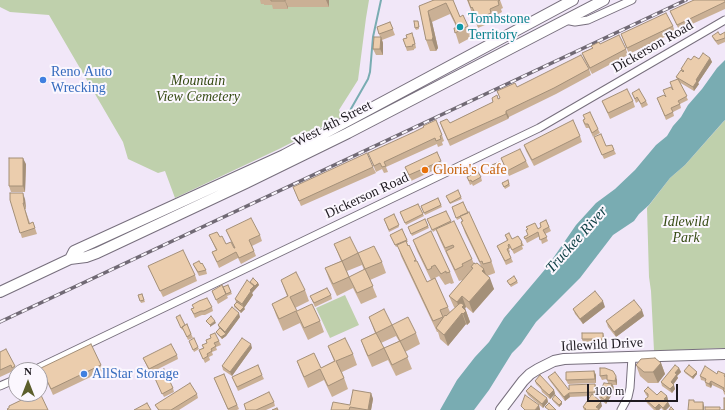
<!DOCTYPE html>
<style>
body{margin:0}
#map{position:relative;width:725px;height:410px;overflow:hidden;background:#f1e7f8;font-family:Georgia,serif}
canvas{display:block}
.north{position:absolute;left:8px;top:362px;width:40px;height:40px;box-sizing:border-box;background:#fbf7fe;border:1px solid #a39fa5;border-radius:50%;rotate:0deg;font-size:11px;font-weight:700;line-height:16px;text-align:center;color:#1e1a20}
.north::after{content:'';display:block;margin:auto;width:14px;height:18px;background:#5c5f2c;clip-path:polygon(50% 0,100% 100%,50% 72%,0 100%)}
.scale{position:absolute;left:587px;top:384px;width:91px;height:18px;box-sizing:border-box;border:2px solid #1e1a20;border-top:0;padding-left:5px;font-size:12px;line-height:14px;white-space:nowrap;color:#1e1a20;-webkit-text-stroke:3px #fbf7fe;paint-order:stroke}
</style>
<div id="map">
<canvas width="725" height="410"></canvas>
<div class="north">N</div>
<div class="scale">100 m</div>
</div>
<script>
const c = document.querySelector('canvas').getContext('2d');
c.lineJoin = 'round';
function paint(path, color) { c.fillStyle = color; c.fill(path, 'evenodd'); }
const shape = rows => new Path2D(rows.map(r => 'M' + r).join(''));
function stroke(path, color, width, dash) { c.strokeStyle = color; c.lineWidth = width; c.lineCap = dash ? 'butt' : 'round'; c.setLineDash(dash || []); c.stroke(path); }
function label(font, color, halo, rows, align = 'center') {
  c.font = font + ' Georgia,serif'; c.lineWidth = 4; c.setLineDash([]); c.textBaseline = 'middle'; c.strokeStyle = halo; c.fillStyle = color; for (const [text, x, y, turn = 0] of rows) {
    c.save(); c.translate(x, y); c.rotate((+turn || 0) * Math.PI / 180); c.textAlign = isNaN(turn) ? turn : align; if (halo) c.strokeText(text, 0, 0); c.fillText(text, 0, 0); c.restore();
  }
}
paint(shape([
 [0,0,369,0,366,18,358,80,339,110,342,117,279,149,175,198,165,171,158,173,128,159,123,142,49,15,10,12,0,7],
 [725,120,725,348,654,351,651,291,649,277,647,208,670,178,685,165],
 [345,295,359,325,330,338,316,308]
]), '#bfd0ac');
paint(shape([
 [725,60,725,120,723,122,685,165,670,178,649,205,639,214,634,221,613,235,580,278,536,322,521,344,512,353,489,390,474,410,440,410,457,380,475,357,489,342,504,318,547,267,576,225,596,203,615,189,635,170,656,145,667,136,673,126,681,117,688,105,702,89,717,68]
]), '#79acb2');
stroke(shape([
 [348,114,368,79,370,72,373,37,381,0]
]), '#79acb2', 2);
const street = shape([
 [565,20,575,22,588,20,632,0],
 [34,370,539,128,725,20],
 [0,386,16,379],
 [621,410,628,397,630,388,632,357]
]);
const secondary = shape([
 [70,259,74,251,284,155,573,0],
 [0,292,70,259,86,257,97,253,246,183,348,133,604,0],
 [501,410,523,381,530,374,538,369,554,361,564,359,725,354]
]);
stroke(street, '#776f7d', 9);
stroke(secondary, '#776f7d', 12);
stroke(street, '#fff', 7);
stroke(secondary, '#fff', 10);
const rail = shape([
 [0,322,686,0]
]);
stroke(rail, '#716a75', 3.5);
stroke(rail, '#fbf7fe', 2, [6]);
paint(shape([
 [260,0,329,0,329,7,288,7,288,9,273,9,272,5,264,5,264,4,261,4],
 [453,0,460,17,468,26,472,37,459,44,454,28,456,28,456,26,450,14,432,22,438,48,436,51,430,51,426,40,419,6],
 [467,0,500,0,503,8,501,9,502,12,493,17,494,21,478,28],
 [725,0,725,9,679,30,670,11],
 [418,21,419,29,416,30,415,28],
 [390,22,395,35,382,40,383,43,383,55,376,55,373,49,380,37,377,27],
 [673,26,675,32,629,54,621,34],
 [725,33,725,42,718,45,714,40,712,36],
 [414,37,416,48,414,49,414,50,407,51,403,39],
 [600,44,626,49,628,55,592,74,584,59,582,53,592,48,591,46],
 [710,58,712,62,698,83,699,84,694,91,679,82,688,100,680,104,681,108,673,112,674,116,666,120,657,98,666,97,673,90,677,79,676,77,682,71,681,69,691,60],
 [589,69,591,75,556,94,509,117,508,119,450,146,442,128,440,122,450,123,493,102,492,98,498,99,500,98,497,91,517,87],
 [632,93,646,101,648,105,642,108,639,101,636,103],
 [602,101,633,101,635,107,610,119],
 [585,119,598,129,600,133,593,137,589,128,586,128,584,124,583,120],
 [442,135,444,141,442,142,443,145,438,147,437,144,386,167,388,172,384,173,382,169,376,172,368,153],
 [580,136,582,142,534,166,526,151,524,145],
 [594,137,606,146,614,150,616,154,604,159],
 [501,158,526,161,529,167,509,176],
 [441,161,443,166,411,181,405,167],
 [499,162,503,171,500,172,501,173,496,175,492,165],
 [26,164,25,192,11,192,9,186],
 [373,167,376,173,301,206,293,187],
 [467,177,481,177,482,181,473,186,472,184,470,185],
 [508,180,510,186,505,189,502,183],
 [446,196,461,197,462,199,450,204],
 [438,198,442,207,425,215,421,206],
 [25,199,26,209,25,209,30,223,33,222,37,234,22,238,10,200],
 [463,202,491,260,495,272,495,273,487,276,494,289,473,313,466,307,465,308,470,322,467,325,466,324,448,346,440,339,438,332,437,332,401,256,398,246,396,247,390,235,402,229,408,242,406,242,408,246,409,245,427,282,431,280,417,251,413,240,450,272,454,283,451,284,450,283,445,285,439,276,435,278,450,312,455,308,454,307,449,296,463,280,459,281,440,240,436,230,433,232,427,219,446,211,451,222,472,259,474,264,481,266,465,233,461,222,462,221,461,218,457,220,452,207],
 [418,204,424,216,406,225,400,212],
 [394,214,399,227,389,232,384,219],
 [425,219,429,228,412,236,408,227],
 [546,220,551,231,545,234,548,241,542,244,540,236,527,243,524,237,541,227,540,223],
 [226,230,260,235,262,241,252,246,256,256,241,264,238,258,219,268,212,252,216,250,209,235,220,237,226,244,234,248],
 [505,235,512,239,522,242,524,246,522,246,523,249,514,254,511,248,509,249,510,252,509,253,513,262,506,265,497,246,507,241],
 [334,244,382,262,386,273,370,280,377,297,361,304,353,288,337,296,329,279,325,268,341,261],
 [362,265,364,270,349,277,347,271],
 [193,264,201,264,206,270,207,274,199,276],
 [148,266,195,275,197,281,163,297],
 [281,280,305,290,309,301,295,308,297,311,320,321,324,332,308,340,300,323,283,331,276,315,272,304,287,296],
 [507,281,517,281,518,283,511,287],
 [250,282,258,283,259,285,252,293,253,295,244,308,245,309,241,313,234,307,234,305,236,302,235,299],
 [228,285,232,294,227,296,228,298,218,304,212,291],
 [142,294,145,302,141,303,138,295],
 [331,295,332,299,315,307,310,296],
 [212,307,213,311,205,315,202,315,195,318,191,309,193,308],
 [605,307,583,324,575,314,573,309],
 [644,316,616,337,608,327,606,321],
 [240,317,226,336,222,339,217,334,216,332,219,328,218,325],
 [369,317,416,333,420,344,405,352,412,369,396,376,388,360,372,367,365,351,361,340,375,333],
 [396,336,399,341,384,348,381,343],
 [177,319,185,325,187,324,193,338,188,340,183,329,182,330],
 [604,337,604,343,583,343,582,339],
 [206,340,219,341,221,345,216,347,217,350,212,352,213,355,209,357,210,360,205,363,199,350,203,348,202,345,207,343],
 [190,343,198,347,199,349,194,352],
 [328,346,353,354,357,365,342,372,348,389,332,397,324,380,308,388,301,372,297,361,321,368,334,361],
 [252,348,232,376,223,370,222,366],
 [0,352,15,366,16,370,16,373,14,373,13,371,0,377],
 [177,355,178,359,150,373,143,358],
 [661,363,665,374,658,383,648,383,640,376,636,365],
 [101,365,103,371,53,395,41,368],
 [600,368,617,380,617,385,613,385,614,388,611,396,606,404,600,399,598,395,608,383,607,379,602,380,600,376],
 [679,368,681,372,677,376,678,378,673,385,675,389,672,393,662,386,661,382],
 [594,371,596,375,596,383,568,384,566,380],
 [684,371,697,372,697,374,693,379,685,373],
 [153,374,173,388,174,392,164,397],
 [224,374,239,409,237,410,228,410,214,378],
 [717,374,725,374,725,395,724,394,723,390,712,385,711,388,706,386,705,381,701,380,700,376],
 [262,375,264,379,238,391,232,377],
 [548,377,569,390,595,384,596,388,597,396,594,396,602,406,599,410,584,410,583,407,591,396,570,397,565,401,550,381],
 [535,381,554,390,555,394,550,399,542,392,541,389,536,384],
 [526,391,547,398,548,402,543,408,528,395],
 [644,391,657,395,667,396,668,400,667,401,670,406,666,410,663,410,661,408,659,410,654,410,647,403,645,399,648,397,646,395],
 [371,393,373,399,371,410,331,410,350,405],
 [197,394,198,398,179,410,158,410,155,405],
 [552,399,562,402,562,404,559,407,553,401],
 [274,402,275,406,266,410,246,410,244,404]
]), '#cab095');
paint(shape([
 [285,0,288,7,288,9,285,1],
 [326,0,329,0,329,7],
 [428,11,432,22,438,48,436,51,432,40],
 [381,37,383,43,383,55,380,49],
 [710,58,712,62,698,83,699,84,694,91,693,87,696,80],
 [506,111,509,117,508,119,506,114],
 [23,158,26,164,25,192,23,186],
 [23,193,25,199,26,209,24,203],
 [484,269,488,280,482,271],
 [490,278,494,289,473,313,469,302],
 [258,283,259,285,252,293,253,295,244,308,245,309,241,313,240,311,244,307,242,304,250,290,254,286],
 [462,296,466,307,465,308,470,322,467,325,463,314,464,313,461,313,457,302],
 [603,301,605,307,583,324,580,319],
 [642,310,644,316,616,337,614,332],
 [239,313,240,317,226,336,222,339,221,337,226,334,225,332],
 [462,313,466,324,448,346,444,335],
 [215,321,216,323,210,327,210,325],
 [603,333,604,337,604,343,603,339],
 [251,344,252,348,232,376,230,372],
 [661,363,665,374,658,383,653,372],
 [679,368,681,372,677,376,678,378,672,386,671,382,675,373],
 [594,371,596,375,596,383,595,379],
 [697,372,697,374,693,379,692,377],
 [616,376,617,380,617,385,615,381],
 [711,381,712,385,711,388,709,384],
 [595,384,596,388,597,396,595,392],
 [612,384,614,388,611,396,606,404,605,400],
 [674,385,675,389,672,393,670,389],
 [554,390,555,394,550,399,549,395],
 [371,393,373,399,371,410,368,410],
 [569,393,570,397,565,401,564,397],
 [667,396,668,400,666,402,664,399],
 [547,398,548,402,543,408,542,404],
 [562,402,562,404,559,407,559,405],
 [601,402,602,406,599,410,597,410,596,407],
 [668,402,670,406,666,410,664,410,663,408],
 [703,402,704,406,704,410,703,410],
 [659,404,661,408,659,410,656,410,655,408],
 [539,405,540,409,540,410,535,410]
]), '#a49079');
const building = shape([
 [271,0,285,0,285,1,271,1,271,0],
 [434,0,453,0,460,17,463,15,468,26,455,33,454,28,456,28,456,24,446,3,428,11,433,37,432,40,426,40,419,6,434,0],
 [468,0,500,0,498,1,499,5,490,9,491,13,475,20,472,12,474,11,472,7,471,8,468,0],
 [694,0,725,0,725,2,677,25,670,11,694,0],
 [666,13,673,26,627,48,621,34,666,13],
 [414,21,418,21,419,27,415,28,414,21],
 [390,22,393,29,379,34,377,27,390,22],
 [718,32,720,35,725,32,725,38,716,41,712,36,718,32],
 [412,33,415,44,412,45,413,46,406,47,403,39,407,38,406,35,412,33],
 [619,35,626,49,590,68,582,53,593,48,591,46,599,42,600,44,619,35],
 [374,37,381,37,380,49,373,49,374,37],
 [703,53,710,58,696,80,697,81,693,87,676,77,681,70,683,72,684,71,681,69,688,58,691,60,694,56,699,59,703,53],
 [581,55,589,69,554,88,506,111,506,114,448,140,440,122,447,119,450,123,493,102,492,98,497,95,498,99,500,98,497,91,515,83,517,87,581,55],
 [678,79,687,96,678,101,680,104,671,108,673,112,665,116,657,98,664,95,666,97,663,90,671,87,673,90,670,82,678,79],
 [627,89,633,101,608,113,602,101,627,89],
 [639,89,646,101,641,104,637,97,635,99,632,93,639,89],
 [590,112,598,129,592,133,588,124,585,124,583,120,585,119,583,115,590,112],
 [436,120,442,135,440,136,441,139,436,141,435,138,384,162,386,166,382,167,380,163,374,166,368,153,414,132,424,127,423,126,436,120],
 [573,120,580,136,532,160,524,145,573,120],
 [601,134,606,146,612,145,614,150,602,155,594,137,601,134],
 [520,149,526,161,507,171,501,158,520,149],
 [437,152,441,161,409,175,405,167,437,152],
 [367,153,373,167,299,201,293,187,367,153],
 [9,158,23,158,23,186,9,186,9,158],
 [499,162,501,167,499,168,500,169,495,172,492,165,499,162],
 [478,172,481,177,472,182,471,180,469,181,467,177,478,172],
 [508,180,509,184,504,187,502,183,508,180],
 [458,190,461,197,450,203,446,196,458,190],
 [10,193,23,193,24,203,23,203,29,224,33,222,35,228,20,233,10,200,10,193],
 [438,198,441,205,424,213,421,206,438,198],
 [463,202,468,213,456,218,452,207,463,202],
 [418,204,423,214,405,223,400,212,418,204],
 [446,211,451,221,432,230,427,219,446,211],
 [469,212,491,260,491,262,483,264,482,261,480,262,461,222,463,221,460,216,469,212],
 [394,214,399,225,389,230,384,219,394,214],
 [251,218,260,235,249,240,254,251,239,258,236,252,217,262,212,252,217,250,209,235,217,232,220,237,222,236,226,244,231,242,234,248,235,248,226,230,251,218],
 [425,219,428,226,411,234,408,227,425,219],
 [546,220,549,227,543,230,547,237,540,240,538,232,525,239,524,237,528,235,526,230,528,229,526,227,535,223,538,229,541,227,540,223,546,220],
 [454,221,472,259,462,264,463,266,455,270,446,251,454,247,453,245,445,248,436,229,454,221],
 [402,229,407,240,395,245,390,235,402,229],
 [431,231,450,272,446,273,446,271,441,274,435,265,431,267,432,268,428,270,427,269,413,240,431,231],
 [509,233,512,239,518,236,522,242,521,243,522,245,512,250,509,244,508,245,509,248,507,249,511,258,505,261,497,246,508,240,505,235,509,233],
 [350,237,358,253,374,246,382,262,365,269,358,253,342,261,334,244,350,237],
 [406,241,408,246,409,245,416,260,414,261,417,261,427,282,435,278,448,307,440,310,443,317,433,321,397,245,406,241],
 [183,250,195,275,160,291,148,266,183,250],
 [199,261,201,264,202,263,206,270,198,272,193,264,199,261],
 [342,261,349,277,365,269,373,286,357,293,349,277,333,284,325,268,342,261],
 [474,263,475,264,477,263,484,269,482,271,490,278,469,302,462,296,457,302,449,296,473,268,471,267,474,263],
 [296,272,305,290,290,297,297,311,312,304,320,321,304,328,296,311,279,319,272,304,288,296,281,280,296,272],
 [514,276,517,281,510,285,507,281,514,276],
 [253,278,258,283,255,286,250,282,253,278],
 [247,280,254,286,250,290,251,291,242,304,235,299,247,280],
 [222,285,226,294,216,300,212,291,222,285],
 [228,285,231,292,226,294,223,287,228,285],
 [327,288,331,295,314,303,310,296,327,288],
 [595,291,603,301,580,319,573,309,595,291],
 [142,294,144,300,140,301,138,295,142,294],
 [207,298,212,307,204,311,201,311,194,314,191,309,194,308,192,305,199,301,207,298],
 [634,300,642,310,614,332,606,321,634,300],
 [237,302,244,307,240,311,234,305,237,302],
 [461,303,464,305,462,307,466,311,463,314,462,313,444,335,436,328,445,315,446,316,459,304,461,303],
 [232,307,239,313,225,332,218,325,232,307],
 [384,309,392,325,408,317,416,333,400,341,392,325,376,333,384,348,368,356,361,340,376,333,369,317,384,309],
 [180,315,185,325,181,328,176,317,180,315],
 [211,316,215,321,210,325,206,321,211,316],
 [187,324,191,334,187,337,182,327,187,324],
 [220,328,226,334,221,337,216,332,220,328],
 [215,333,219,341,214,343,216,346,211,349,212,351,207,354,208,356,203,359,199,350,204,348,202,345,207,343,206,340,211,338,210,335,215,333],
 [582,333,603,333,603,339,582,339,582,333],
 [194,338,198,347,193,350,189,341,194,338],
 [242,338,251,344,230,372,222,366,242,338],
 [345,338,353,354,336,361,344,378,328,386,320,369,304,377,297,361,314,353,321,368,335,361,328,346,345,338],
 [400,341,408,357,392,365,384,348,400,341],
 [91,344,101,365,51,389,41,368,91,344],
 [171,344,177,355,149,369,143,358,171,344],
 [6,349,15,366,12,368,11,365,0,370,0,352,6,349],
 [655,358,661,363,653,372,644,372,636,365,641,359,655,358],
 [258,365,262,375,237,387,232,377,258,365],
 [675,365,679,368,675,373,677,374,671,382,674,385,670,389,661,382,675,365],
 [689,365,697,372,692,377,684,371,689,365],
 [705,366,717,374,718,371,725,374,724,376,725,377,725,392,723,390,724,388,711,381,709,384,705,382,706,379,700,376,705,366],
 [600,368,605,368,613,371,616,376,615,381,607,380,607,375,600,376,600,368],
 [164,369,173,388,162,394,153,374,164,369],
 [594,371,595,379,566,380,566,372,594,371],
 [555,372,569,390,569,385,595,384,595,392,569,393,564,397,548,377,555,372],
 [224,374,237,405,228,409,214,378,224,374],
 [540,375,554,390,549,395,541,388,541,387,535,381,540,375],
 [190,383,197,394,171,410,159,410,155,405,190,383],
 [604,383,612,384,610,392,605,400,598,395,604,383],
 [531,386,547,398,542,404,526,391,531,386],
 [648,387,657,395,661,391,667,396,664,399,668,402,663,408,659,404,655,408,645,399,648,397,648,394,644,391,648,387],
 [353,390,371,393,368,410,350,407,349,410,331,410,333,402,350,405,353,390],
 [269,392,274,402,256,410,246,410,244,404,269,392],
 [40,393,48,410,8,410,7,409,9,408,9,406,34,394,40,394,40,393],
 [592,394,601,402,596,407,599,409,598,410,585,410,586,409,583,407,592,394],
 [525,395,539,405,535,410,525,410,521,406,525,395],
 [555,395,562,402,559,405,552,399,555,395],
 [724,398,725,398,725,410,721,410,724,410,724,398],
 [689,400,694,400,694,402,703,402,703,410,688,410,689,400],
 [147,403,151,410,134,410,147,403],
 [549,403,556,410,549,410,545,407,549,403],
 [671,407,674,410,669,410,671,407],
 [705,407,720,407,720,410,705,410,705,407],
 [277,408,278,410,272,410,277,408]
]);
paint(building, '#ebcdad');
stroke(building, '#a49079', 1);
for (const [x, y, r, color] of [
 [460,27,4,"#0f9aa8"],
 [43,80,4,"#3f7fe0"],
 [425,170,4,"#e8710a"],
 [84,374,4,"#3f7fe0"]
]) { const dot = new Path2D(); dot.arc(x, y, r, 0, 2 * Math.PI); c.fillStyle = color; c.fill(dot); stroke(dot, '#fbf7fe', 1.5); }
label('14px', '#0d838f', '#fbf7fe', [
 ["Tombstone",468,19],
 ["Territory",468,35]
], 'left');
label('14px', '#1e1a20', '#fbf7fe', [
 ["Dickerson Road",653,47,-30],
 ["West 4th Street",333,124,-27],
 ["Dickerson Road",367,196,-25],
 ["Idlewild Drive",602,345,-3]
]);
label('14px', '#366cbe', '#fbf7fe', [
 ["Reno Auto",51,72],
 ["Wrecking",51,88],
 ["AllStar Storage",92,374]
], 'left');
label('italic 14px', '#354a12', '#fbf7fe', [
 ["Mountain",198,81],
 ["View Cemetery",198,97],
 ["Idlewild",686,222],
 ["Park",686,238]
]);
label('14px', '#c56008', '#fbf7fe', [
 ["Gloria's Cafe",433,170]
], 'left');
label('italic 15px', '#0f4045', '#fbf7fe', [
 ["Truckee River",577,240,-48]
]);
</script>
